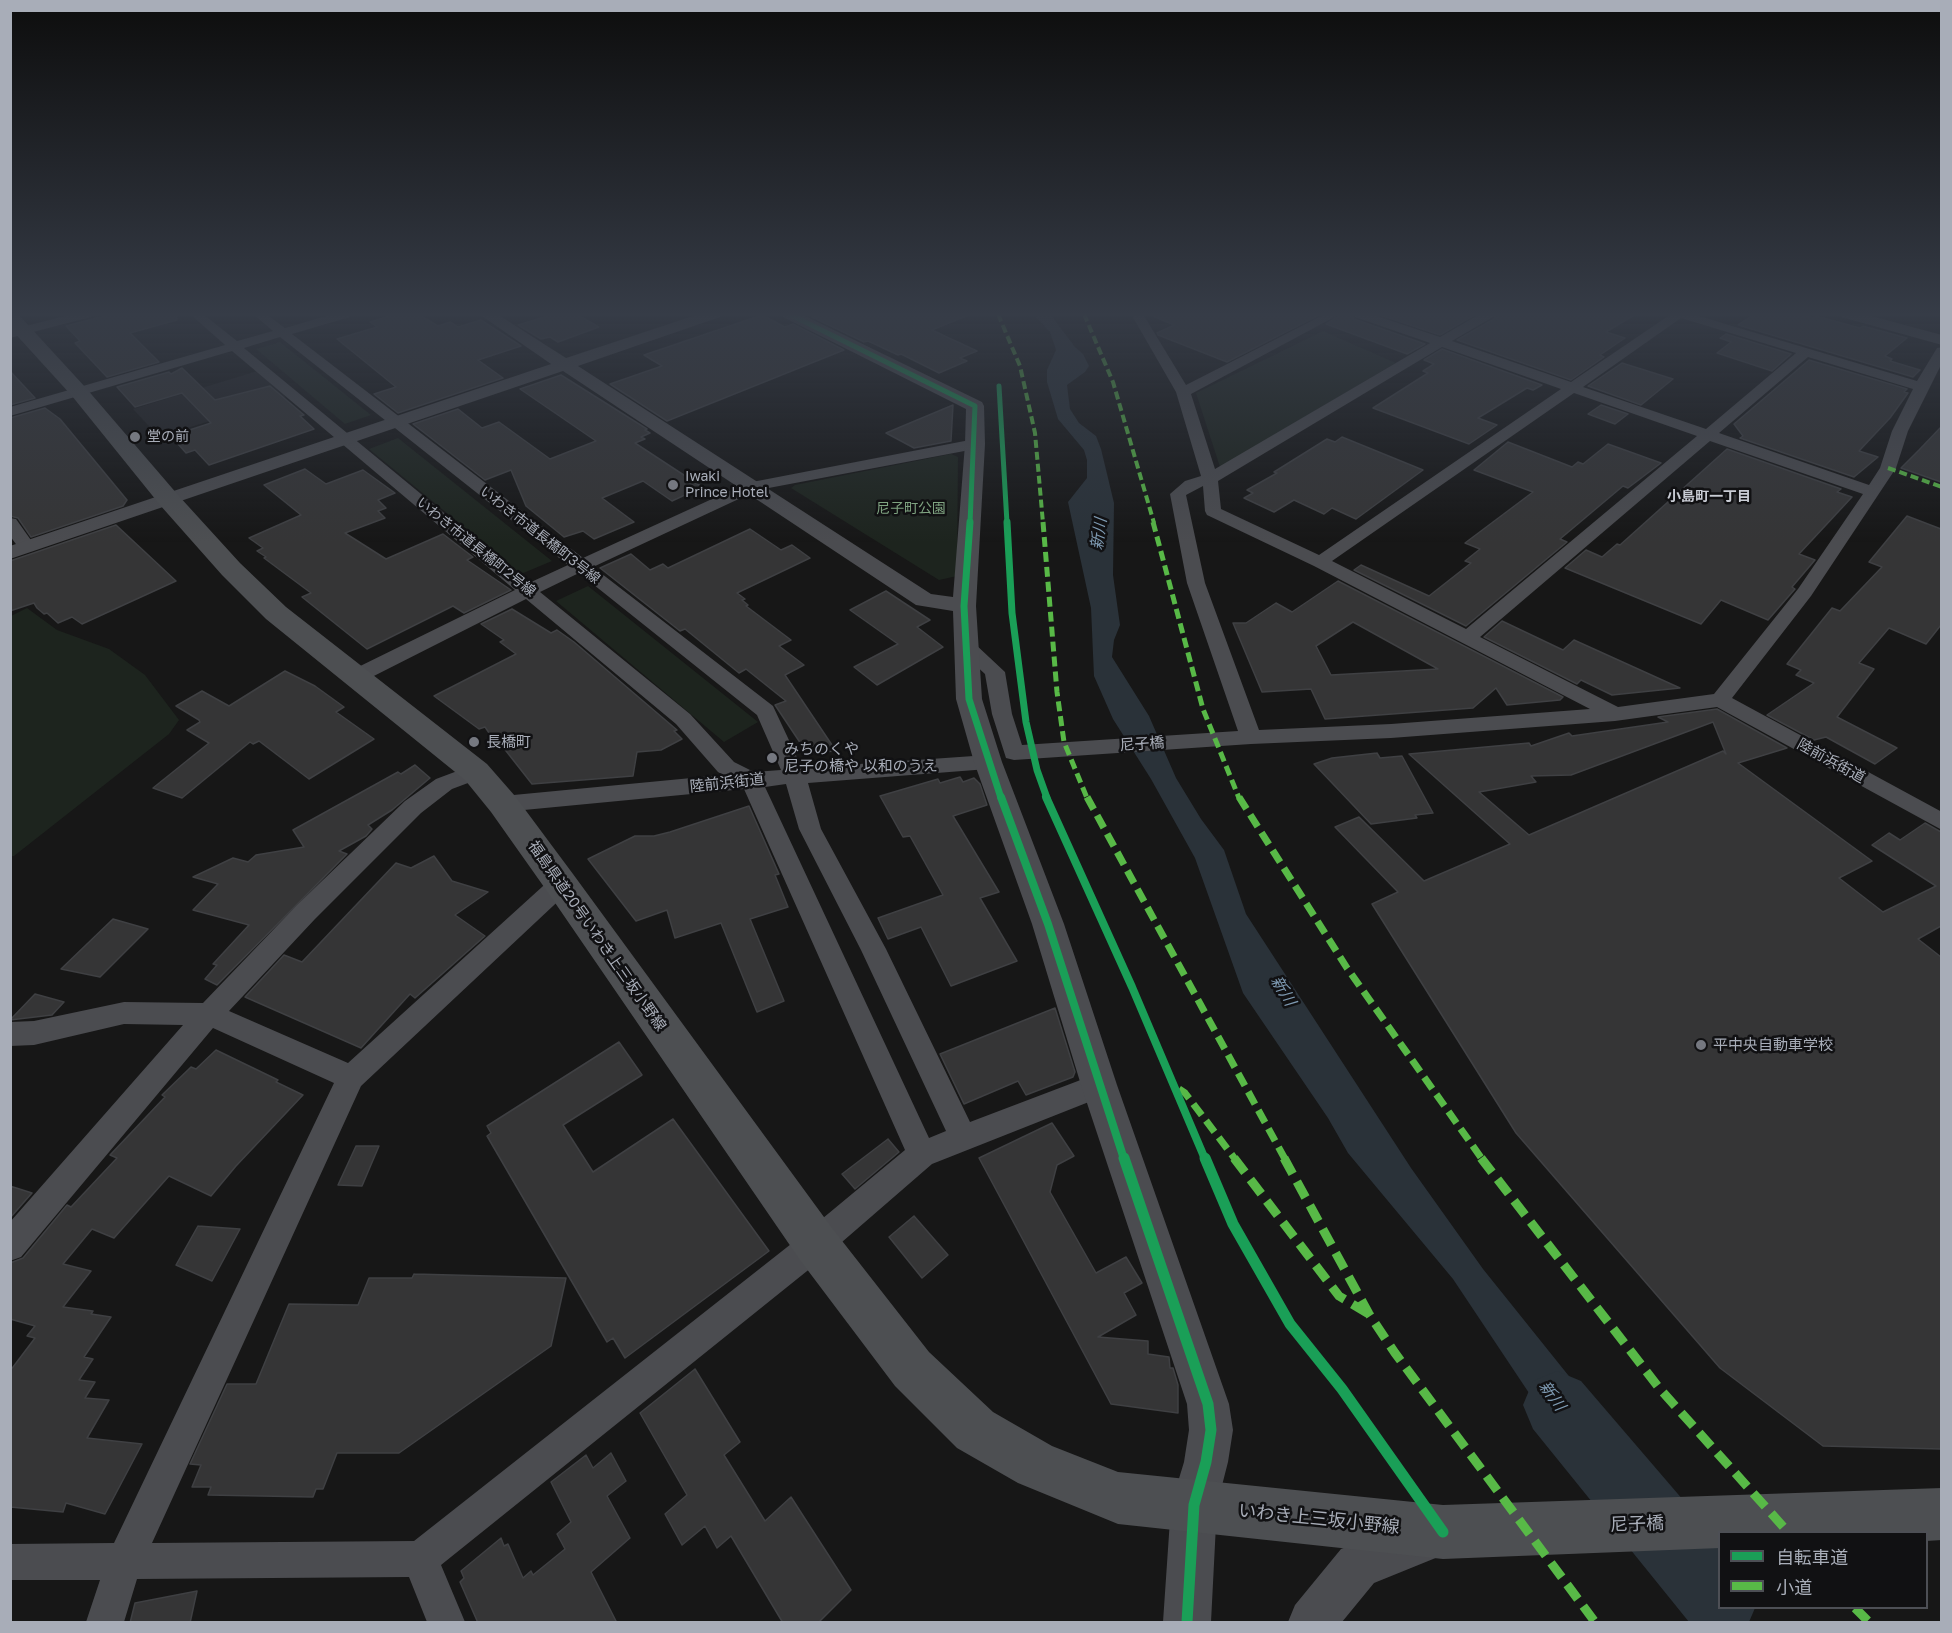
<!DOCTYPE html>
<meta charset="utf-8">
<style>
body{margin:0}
#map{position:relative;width:1952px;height:1633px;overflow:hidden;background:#171717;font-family:"Golos Text","Noto Sans JP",sans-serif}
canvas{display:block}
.frame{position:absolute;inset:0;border:12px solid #a8adb8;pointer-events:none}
.legend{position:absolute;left:1718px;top:1531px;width:210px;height:78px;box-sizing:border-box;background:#111113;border:2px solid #4d4f55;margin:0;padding:8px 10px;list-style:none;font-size:18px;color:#a8adb8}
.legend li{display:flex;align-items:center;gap:12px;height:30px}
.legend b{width:30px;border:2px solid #4d4f55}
</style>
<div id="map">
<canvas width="1952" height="1633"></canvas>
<div class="frame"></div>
<ul class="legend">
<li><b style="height:8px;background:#1a9f57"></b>自転車道</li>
<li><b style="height:8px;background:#58b947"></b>小道</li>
</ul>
</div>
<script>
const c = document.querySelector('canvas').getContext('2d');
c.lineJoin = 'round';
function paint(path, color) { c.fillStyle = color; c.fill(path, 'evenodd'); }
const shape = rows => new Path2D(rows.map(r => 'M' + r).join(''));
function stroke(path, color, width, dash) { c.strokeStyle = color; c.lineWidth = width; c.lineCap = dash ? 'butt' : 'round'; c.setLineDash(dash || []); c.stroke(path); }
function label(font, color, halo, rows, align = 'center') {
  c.font = font + ' "Golos Text","Noto Sans JP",sans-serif'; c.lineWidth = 5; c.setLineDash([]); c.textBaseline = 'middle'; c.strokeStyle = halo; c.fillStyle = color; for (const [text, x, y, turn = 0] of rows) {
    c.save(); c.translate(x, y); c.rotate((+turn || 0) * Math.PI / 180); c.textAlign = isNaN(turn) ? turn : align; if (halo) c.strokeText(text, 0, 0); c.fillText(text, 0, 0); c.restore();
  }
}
paint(shape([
 [257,371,286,397,159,437,133,409]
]), '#212123');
paint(shape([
 [1323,331,1396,363,1220,467,1196,393],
 [280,342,371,415,345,424,256,349],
 [398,438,552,561,521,574,369,449],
 [951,454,958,457,957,576,939,580,791,488,795,485],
 [588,586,758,722,724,742,556,601],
 [27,608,57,630,109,649,145,675,179,720,169,734,14,856,11,856,11,616]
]), '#1d241e');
paint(shape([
 [1033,314,1050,314,1075,347,1083,354,1089,366,1085,372,1067,385,1070,409,1079,423,1096,436,1101,449,1114,503,1113,575,1120,625,1114,640,1112,657,1149,716,1176,778,1201,819,1224,850,1246,914,1411,1168,1483,1269,1629,1451,1560,1454,1535,1402,1453,1279,1348,1153,1328,1118,1243,993,1195,858,1151,779,1113,719,1094,676,1091,608,1068,502,1087,478,1087,460,1084,450,1058,419,1047,382,1047,370,1056,350,1050,332]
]), '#2a3239');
paint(shape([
 [1557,1371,1581,1381,1720,1543,1720,1608,1755,1608,1749,1622,1689,1622,1533,1429,1523,1405,1533,1381,1557,1371]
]), '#2a3239');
const building = shape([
 [112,314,176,314,177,320,130,333,159,362,107,377,75,343,80,341,66,326,112,314],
 [396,314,418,314,438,326,450,322,458,327,481,320,521,346,478,360,503,378,398,413,374,394,396,387,337,339,377,327,370,322,396,314],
 [554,314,576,314,599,327,558,342,550,337,541,339,518,325,554,314],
 [822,314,971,314,932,330,977,351,960,358,967,361,939,373,901,354,898,355,868,341,864,342,812,317,822,314],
 [1148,314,1321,314,1227,362,1158,335,1157,333,1174,325,1148,314],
 [1342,314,1352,314,1354,319,1425,344,1407,354,1326,324,1342,314],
 [1377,314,1460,315,1476,314,1440,335,1377,314],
 [1496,314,1636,314,1606,332,1625,338,1600,355,1604,357,1571,380,1457,340,1494,319,1496,314],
 [1755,314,1796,314,1814,318,1816,316,1860,328,1863,326,1907,338,1885,356,1892,359,1890,361,1920,370,1913,377,1738,325,1755,314],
 [762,315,785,327,793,324,844,350,667,421,610,384,662,366,644,355,762,315],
 [1726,334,1791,354,1772,371,1717,353,1731,342,1720,338,1726,334],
 [1442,349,1542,385,1533,390,1527,388,1478,418,1497,425,1469,444,1373,408,1428,373,1423,371,1434,364,1424,360,1442,349],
 [1809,360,1907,389,1904,392,1908,393,1890,418,1859,451,1878,457,1854,477,1740,438,1743,436,1734,424,1809,360],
 [1622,363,1673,379,1641,405,1588,386,1622,363],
 [182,368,215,400,270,386,304,415,300,416,314,429,209,465,195,450,186,453,171,436,211,423,182,393,135,407,117,387,169,372,171,374,182,368],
 [10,371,35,398,10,405,10,371],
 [561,375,647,429,645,430,650,433,641,437,645,439,635,443,702,487,672,501,643,481,602,498,634,522,594,539,583,531,564,537,526,506,511,470,485,480,413,424,458,409,482,428,499,422,550,459,596,441,520,389,561,375],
 [953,405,951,441,914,448,886,433,953,405],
 [1601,405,1628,414,1615,424,1588,414,1601,405],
 [45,408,60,419,127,500,123,506,31,537,18,518,10,516,10,418,45,408],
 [1941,427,1941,482,1901,468,1919,450,1941,427],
 [1342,437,1423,470,1356,519,1332,508,1324,514,1294,500,1274,512,1244,498,1253,493,1247,490,1277,473,1274,472,1327,439,1335,442,1342,437],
 [1508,442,1572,467,1578,462,1583,464,1608,444,1661,463,1628,488,1623,486,1560,539,1567,542,1466,626,1354,570,1361,565,1429,596,1471,563,1465,561,1480,549,1465,543,1533,492,1474,470,1508,442],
 [1727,449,1841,489,1837,492,1852,497,1799,554,1815,560,1792,587,1795,589,1768,620,1721,600,1701,624,1565,568,1586,550,1602,557,1617,544,1620,545,1727,449],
 [305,469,326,484,363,470,395,493,378,500,386,508,378,511,385,518,345,533,386,559,443,534,473,557,467,560,511,590,464,613,453,606,367,649,302,597,311,593,264,558,266,557,257,551,263,548,249,538,301,515,264,485,305,469],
 [1907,516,1941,529,1941,625,1926,644,1889,628,1859,663,1874,669,1837,717,1897,748,1875,764,1826,737,1814,740,1767,715,1814,683,1796,675,1801,670,1787,664,1832,608,1840,611,1882,567,1869,562,1907,516],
 [116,525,176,581,82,624,72,617,58,623,47,613,44,614,37,608,34,603,10,611,10,561,116,525],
 [750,529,781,550,792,545,810,558,737,593,745,599,742,600,748,605,746,606,791,640,779,646,804,665,785,675,836,751,807,753,775,705,786,701,746,669,739,673,685,629,680,631,600,568,631,554,650,570,663,564,668,568,750,529],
 [1338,581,1563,697,1560,700,1507,705,1496,688,1473,708,1325,719,1311,689,1262,692,1233,623,1246,623,1276,603,1292,612,1338,581],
 [1353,622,1438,669,1331,675,1316,646,1353,622],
 [886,591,930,620,917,627,943,647,877,685,854,667,898,644,850,610,886,591],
 [512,609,551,633,557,630,574,642,677,730,674,731,682,739,661,750,637,752,633,776,532,784,499,742,496,743,485,727,479,729,434,696,516,654,500,642,504,640,481,624,512,609],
 [1502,621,1563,650,1574,640,1680,688,1612,695,1581,680,1577,684,1484,637,1502,621],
 [285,671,315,686,344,707,336,712,374,739,309,779,259,741,253,744,250,742,182,798,153,788,209,743,187,730,200,722,199,720,176,706,202,691,229,706,285,671],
 [1717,709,1787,748,1738,763,1872,861,1839,878,1883,912,1936,886,1872,845,1889,833,1900,840,1925,823,1941,832,1941,926,1918,939,1941,957,1941,1449,1823,1446,1720,1368,1516,1133,1372,904,1398,892,1335,827,1359,817,1424,881,1510,844,1409,754,1529,743,1531,746,1569,733,1572,736,1668,722,1658,717,1717,709],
 [1713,722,1726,754,1723,751,1529,835,1479,792,1536,782,1531,776,1571,775,1713,722],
 [1377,753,1380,758,1402,756,1433,813,1415,815,1417,818,1371,824,1314,764,1332,758,1377,753],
 [415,765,430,778,392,810,368,825,372,829,366,836,339,851,347,854,217,985,205,979,217,965,213,964,249,925,193,910,218,884,193,877,233,858,248,862,256,855,304,847,293,830,398,772,401,774,415,765],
 [960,777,963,782,974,778,980,784,987,805,953,816,999,892,980,898,1017,961,951,986,921,927,888,939,878,918,943,895,910,836,903,837,880,796,938,779,940,783,960,777],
 [749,806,779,874,775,875,788,907,750,919,784,1001,757,1012,721,923,675,938,667,910,636,921,588,859,635,836,654,836,670,832,749,806],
 [434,856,452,881,488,892,455,915,485,936,415,998,410,994,361,1048,245,997,284,955,302,962,396,863,411,868,434,856],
 [113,919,148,929,100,977,61,969,113,919],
 [35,994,64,1002,52,1015,10,1020,35,994],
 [1055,1008,1075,1072,1073,1077,1026,1095,1018,1081,964,1104,940,1054,1055,1008],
 [619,1042,642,1075,563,1125,593,1172,673,1119,769,1251,625,1358,613,1338,607,1342,487,1136,491,1133,487,1126,619,1042],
 [216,1050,278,1080,276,1082,303,1095,236,1166,211,1196,169,1176,114,1238,92,1229,63,1264,91,1271,63,1307,93,1311,91,1314,111,1317,84,1357,93,1359,79,1380,95,1382,85,1398,109,1400,87,1438,142,1444,105,1514,66,1503,63,1512,10,1507,10,1371,35,1338,27,1336,35,1326,10,1319,10,1263,23,1258,67,1205,71,1207,117,1158,110,1155,165,1097,162,1095,191,1067,196,1069,216,1050],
 [1052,1123,1074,1156,1057,1165,1050,1192,1096,1273,1126,1257,1142,1283,1124,1293,1136,1315,1098,1337,1148,1341,1148,1354,1169,1357,1170,1368,1173,1368,1178,1385,1178,1413,1111,1404,979,1158,1052,1123],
 [888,1139,899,1152,855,1189,842,1174,888,1139],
 [356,1146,379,1146,362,1186,338,1185,356,1146],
 [10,1186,32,1193,10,1218,10,1186],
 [914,1216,948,1255,922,1278,889,1237,914,1216],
 [198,1226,240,1229,212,1281,176,1265,198,1226],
 [414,1274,566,1278,551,1346,399,1453,337,1453,323,1489,316,1489,313,1497,208,1495,211,1487,192,1487,201,1465,190,1464,227,1384,256,1384,289,1304,358,1305,369,1278,412,1278,414,1274],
 [695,1369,740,1442,724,1455,765,1521,791,1497,851,1590,818,1623,783,1623,731,1536,717,1548,705,1526,682,1545,665,1514,687,1495,640,1413,695,1369],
 [611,1453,626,1481,607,1496,630,1538,591,1572,617,1623,478,1623,460,1582,464,1578,461,1571,501,1538,504,1546,508,1544,523,1578,531,1571,533,1575,565,1549,557,1534,571,1522,551,1482,586,1455,593,1468,611,1453],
 [197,1591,190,1623,130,1623,135,1603,197,1591]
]);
paint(building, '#353536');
stroke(building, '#3f4043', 1.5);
paint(shape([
 [73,314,92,314,91,317,10,338,10,330,73,314],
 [190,314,203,314,237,341,273,331,253,314,266,314,285,328,333,314,351,314,350,317,292,334,583,558,747,483,975,439,983,444,975,449,758,490,593,567,773,706,802,768,988,755,996,757,999,762,996,767,988,769,808,783,821,829,886,949,970,1122,1099,1073,1109,1076,1113,1085,1109,1094,932,1164,827,1255,441,1565,465,1622,427,1622,409,1577,137,1579,124,1622,86,1622,100,1580,10,1580,10,1544,114,1543,334,1083,213,1028,21,1257,10,1261,10,1222,183,1025,124,1024,34,1045,10,1046,10,1022,34,1021,124,1002,203,1003,297,905,405,801,436,779,476,764,484,767,487,772,484,777,452,789,421,813,315,919,229,1011,348,1063,553,877,561,875,569,877,573,884,569,891,361,1086,152,1543,414,1541,805,1233,905,1150,744,789,503,812,495,810,492,804,495,798,503,796,723,775,718,772,676,724,526,599,362,682,355,683,348,682,345,677,348,672,515,590,232,351,10,416,10,407,225,345,190,314],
 [280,337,568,565,529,583,244,348,280,337],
 [579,573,757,715,781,770,754,772,734,762,690,714,540,592,579,573],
 [786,784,799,829,861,950,946,1131,929,1138,765,787,786,784],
 [1131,314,1143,314,1186,385,1325,314,1340,314,1191,394,1215,469,1430,343,1355,317,1354,314,1371,314,1440,337,1480,314,1494,314,1493,317,1452,341,1571,382,1671,314,1692,314,1917,381,1937,348,1942,347,1942,363,1908,431,1896,468,1811,596,1732,698,1942,812,1942,830,1717,707,1615,721,1391,738,1251,744,1014,760,1006,758,992,714,985,674,960,651,957,647,960,643,974,643,1005,672,1012,714,1022,745,1238,731,1187,583,1170,494,1185,481,1201,476,1176,392,1131,314],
 [1681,318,1796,353,1706,429,1583,387,1681,318],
 [1442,347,1561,389,1319,555,1221,509,1218,481,1442,347],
 [1808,357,1913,389,1892,431,1880,468,1869,485,1719,433,1808,357],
 [1574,393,1697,436,1466,629,1332,561,1574,393],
 [1710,441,1863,494,1798,589,1714,694,1618,707,1480,637,1710,441],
 [1203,486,1205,511,1207,515,1314,566,1590,709,1391,724,1259,730,1205,583,1186,495,1203,486],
 [10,518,16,519,33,543,36,547,33,551,21,551,10,536,10,518]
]), '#4b4c50');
paint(shape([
 [479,314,497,314,566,358,699,314,722,314,720,317,578,366,931,594,953,597,965,444,966,409,783,317,781,314,801,314,982,402,984,406,985,444,976,606,982,699,1002,762,1064,924,1117,1085,1229,1404,1233,1430,1228,1462,1217,1505,1211,1622,1163,1622,1171,1505,1184,1462,1189,1430,1187,1404,1081,1085,1032,924,974,762,956,699,953,611,916,605,563,371,10,559,10,546,551,364,479,314],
 [1839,314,1864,314,1942,335,1942,345,1841,317,1839,314],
 [1427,1516,1443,1523,1450,1539,1443,1555,1374,1583,1342,1622,1288,1622,1295,1605,1341,1549,1427,1516]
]), '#4b4c50');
paint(shape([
 [10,314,18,314,86,388,178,495,240,563,286,607,487,764,515,796,573,874,832,1228,929,1352,993,1412,1052,1446,1118,1472,1443,1505,1942,1488,1942,1540,1926,1541,1926,1532,1720,1532,1720,1548,1443,1559,1118,1524,1018,1483,957,1448,895,1386,800,1260,549,894,491,812,465,780,266,619,222,575,160,505,72,396,10,328,10,314]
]), '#4d4f52');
stroke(shape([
 [998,314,1020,366,1035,433,1043,523],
 [1084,314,1113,382,1154,523],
 [1888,468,1942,487]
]), '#58b947', 4, [8, 4]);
stroke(shape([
 [1043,522,1057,692,1064,742,1087,798],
 [1153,522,1203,709,1239,798]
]), '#58b947', 5, [10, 5]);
stroke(shape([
 [1087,797,1285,1159],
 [1239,797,1347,968,1482,1159],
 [1179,1089,1185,1093,1235,1159]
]), '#58b947', 7, [14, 7]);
stroke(shape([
 [1234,1158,1339,1296,1369,1314],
 [1284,1158,1369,1314,1395,1353,1595,1622],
 [1481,1158,1660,1389,1788,1532],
 [1855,1608,1869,1622]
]), '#58b947', 9, [18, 9]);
stroke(shape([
 [789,314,975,406,970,523],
 [999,386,1007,523]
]), '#1a9f57', 5);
stroke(shape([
 [970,522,964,606,969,699,1001,798],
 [1007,522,1012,613,1026,722,1037,770,1047,798]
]), '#1a9f57', 7);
stroke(shape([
 [1001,797,1048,924,1124,1159],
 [1046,797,1132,987,1205,1159]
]), '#1a9f57', 8);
stroke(shape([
 [1124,1158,1208,1404,1211,1430,1206,1462,1194,1505,1187,1622],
 [1205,1158,1233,1224,1290,1324,1342,1389,1443,1532]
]), '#1a9f57', 11);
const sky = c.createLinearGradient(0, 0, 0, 542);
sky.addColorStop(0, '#0d0d0d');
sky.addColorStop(0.58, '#363c47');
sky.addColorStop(1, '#363c4700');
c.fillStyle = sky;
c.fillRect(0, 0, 1952, 542);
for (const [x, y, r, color] of [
 [135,437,6,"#757880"],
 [673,485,6,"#757880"],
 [474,742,6,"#757880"],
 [772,758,6,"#757880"],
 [1701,1045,6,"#757880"]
]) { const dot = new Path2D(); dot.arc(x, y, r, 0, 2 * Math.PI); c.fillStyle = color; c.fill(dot); stroke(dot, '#111113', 2); }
label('14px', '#a8adb8', '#111113', [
 ["堂の前",147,437],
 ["Iwaki",685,477],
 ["Prince Hotel",685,493]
], 'left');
label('bold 14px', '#c9ccd4', '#111113', [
 ["小島町一丁目",1709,497]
]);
label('14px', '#7fa381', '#111113', [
 ["尼子町公園",911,509]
]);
label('14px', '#a8adb8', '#111113', [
 ["いわき市道長橋町3号線",540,535,38],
 ["いわき市道長橋町2号線",476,547,39]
]);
label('15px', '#a8adb8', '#111113', [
 ["長橋町",486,742],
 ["みちのくや",784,749],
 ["尼子の橋や 以和のうえ",784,766],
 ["平中央自動車学校",1713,1045]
], 'left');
label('15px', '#a8adb8', '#111113', [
 ["尼子橋",1142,744,-4],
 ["陸前浜街道",1831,761,29],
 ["陸前浜街道",727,783,-6],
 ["福島県道20号いわき上三坂小野線",597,936,55]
]);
label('italic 16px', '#7f9bb3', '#111113', [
 ["新川",1099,534,-82],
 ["新川",1283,991,59],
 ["新川",1552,1396,54]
]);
label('18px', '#a8adb8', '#111113', [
 ["いわき上三坂小野線",1319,1519,6],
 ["尼子橋",1637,1524,-2]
]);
</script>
